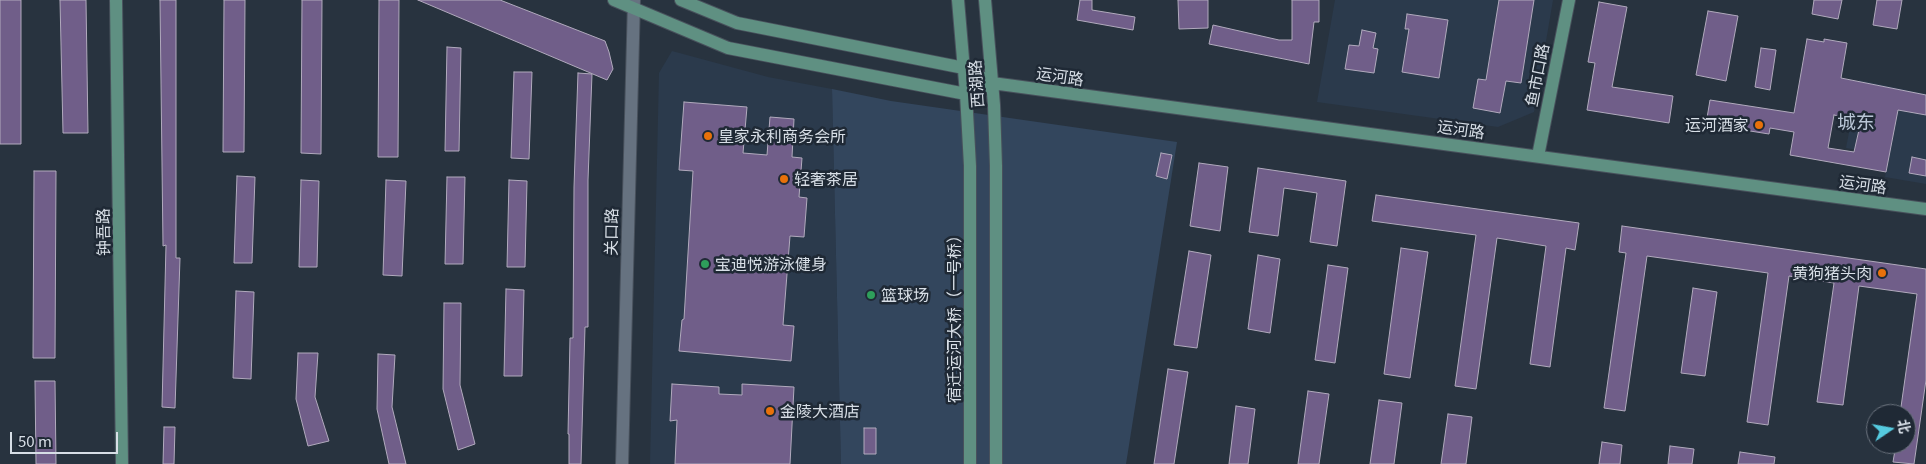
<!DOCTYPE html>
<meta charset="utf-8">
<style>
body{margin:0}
#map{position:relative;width:1926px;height:464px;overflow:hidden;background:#28333f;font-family:Georgia,"Noto Sans SC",serif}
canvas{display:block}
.north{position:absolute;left:1866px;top:404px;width:50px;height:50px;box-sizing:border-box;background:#1f2935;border:1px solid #69717c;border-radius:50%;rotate:78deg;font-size:14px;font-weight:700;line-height:20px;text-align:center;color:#d7dee6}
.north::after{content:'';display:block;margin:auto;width:18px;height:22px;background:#55cadf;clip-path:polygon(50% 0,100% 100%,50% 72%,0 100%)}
.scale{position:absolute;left:10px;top:432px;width:108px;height:22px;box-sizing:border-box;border:2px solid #d7dee6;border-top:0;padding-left:6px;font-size:15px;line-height:18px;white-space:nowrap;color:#d7dee6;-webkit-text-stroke:4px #1f2935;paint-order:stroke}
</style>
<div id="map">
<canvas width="1926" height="464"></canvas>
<div class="north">北</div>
<div class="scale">50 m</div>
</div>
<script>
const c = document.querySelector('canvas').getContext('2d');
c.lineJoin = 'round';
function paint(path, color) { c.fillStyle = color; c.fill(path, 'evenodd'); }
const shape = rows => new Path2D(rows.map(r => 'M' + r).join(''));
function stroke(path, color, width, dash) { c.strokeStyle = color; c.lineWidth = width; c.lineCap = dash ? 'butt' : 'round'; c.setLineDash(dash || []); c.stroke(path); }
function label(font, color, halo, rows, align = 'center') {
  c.font = font + ' Georgia,"Noto Sans SC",serif'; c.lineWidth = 5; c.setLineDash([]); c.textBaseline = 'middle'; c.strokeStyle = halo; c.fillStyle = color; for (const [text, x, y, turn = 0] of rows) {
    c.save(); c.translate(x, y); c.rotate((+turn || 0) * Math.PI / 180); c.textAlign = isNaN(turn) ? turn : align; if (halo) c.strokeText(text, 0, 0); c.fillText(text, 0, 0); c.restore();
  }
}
paint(shape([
 [1335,0,1553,0,1534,112,1498,127,1317,102],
 [672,51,768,77,832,89,841,464,650,464,659,73],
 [1859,80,1926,94,1926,184,1885,177,1889,156,1846,148]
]), '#2b3a4c');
paint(shape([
 [832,89,891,101,1177,142,1126,464,841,464]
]), '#33465d');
const building = shape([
 [0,0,21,0,21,144,0,144,0,0],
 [60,0,86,0,88,133,63,133,60,0],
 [160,0,176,0,176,258,180,258,175,408,162,407,166,245,163,246,160,0],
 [224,0,245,0,244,152,223,152,224,0],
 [302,0,322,0,321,154,301,153,302,0],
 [379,0,399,0,398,157,378,157,379,0],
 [418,0,500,0,605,41,609,52,613,69,607,80,418,0],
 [1080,0,1092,0,1092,10,1135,17,1133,30,1077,20,1080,0],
 [1178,0,1208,0,1208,28,1179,29,1178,0],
 [1292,0,1319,0,1319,22,1314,22,1309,64,1209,44,1213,25,1279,40,1292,40,1292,0],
 [1499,0,1534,0,1521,83,1506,81,1500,113,1473,108,1478,79,1486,80,1499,0],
 [1814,0,1842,0,1838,19,1812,14,1814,0],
 [1877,0,1902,0,1897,29,1873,25,1877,0],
 [1599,2,1627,7,1612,87,1673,96,1669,123,1587,110,1595,63,1588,62,1599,2],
 [1708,11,1738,16,1726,81,1696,75,1708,11],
 [1407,14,1448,20,1439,78,1402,72,1409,29,1405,29,1407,14],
 [1362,30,1376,33,1373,48,1378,49,1374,73,1345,69,1349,45,1359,46,1362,30],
 [1807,39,1824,42,1824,39,1847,43,1841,78,1926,95,1926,115,1898,110,1886,172,1790,155,1794,132,1770,128,1769,134,1706,124,1710,100,1794,113,1807,39],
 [1834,115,1861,121,1854,152,1828,148,1834,115],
 [447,47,461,48,459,151,445,151,447,47],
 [1761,48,1776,50,1770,90,1755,87,1761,48],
 [514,72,532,72,529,159,511,158,514,72],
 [578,73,592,74,588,180,588,327,585,327,581,464,569,464,569,434,568,434,570,338,573,338,574,187,578,73],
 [684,102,747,107,743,153,767,155,770,117,794,119,792,157,802,158,799,197,807,198,804,237,790,236,783,325,794,326,791,361,679,351,682,320,684,319,693,171,679,170,684,102],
 [1161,153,1172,155,1167,179,1156,176,1161,153],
 [1912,157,1926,160,1926,176,1909,173,1912,157],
 [1199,163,1228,167,1220,231,1190,226,1199,163],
 [1258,168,1346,181,1337,246,1310,242,1317,193,1284,188,1278,236,1249,232,1258,168],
 [34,171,56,171,55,358,33,358,34,171],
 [237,176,255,177,252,263,234,263,237,176],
 [447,177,465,177,463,264,445,264,447,177],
 [301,180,319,181,317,267,299,267,301,180],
 [386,180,406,181,402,276,383,275,386,180],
 [509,180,527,181,525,267,507,267,509,180],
 [1376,195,1579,223,1575,250,1566,248,1550,367,1530,364,1546,246,1497,238,1476,389,1455,386,1476,235,1372,221,1376,195],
 [1622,226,1926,269,1926,380,1914,464,1893,462,1896,444,1906,444,1906,414,1900,414,1917,294,1859,286,1843,405,1817,402,1834,283,1789,276,1768,425,1747,422,1768,273,1647,256,1625,411,1604,408,1626,253,1619,252,1622,226],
 [1401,248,1428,252,1410,378,1384,374,1401,248],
 [1189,251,1211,255,1197,348,1174,345,1189,251],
 [1258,255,1280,259,1270,333,1248,329,1258,255],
 [1328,265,1348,268,1335,363,1315,360,1328,265],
 [1693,288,1717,292,1705,376,1681,373,1693,288],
 [506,289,524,290,522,376,504,376,506,289],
 [236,291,254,292,251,379,233,378,236,291],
 [444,303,461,303,460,385,475,444,458,450,443,389,444,303],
 [298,353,318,353,315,397,329,441,308,446,296,399,298,353],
 [378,354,395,355,392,407,406,464,389,464,377,409,378,354],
 [1168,369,1188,372,1174,464,1154,464,1168,369],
 [35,381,55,381,56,464,36,464,35,381],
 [672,384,719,387,719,394,742,395,742,384,794,387,790,464,675,464,677,420,670,421,672,384],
 [1308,391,1329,394,1319,464,1298,464,1308,391],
 [1379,400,1402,403,1394,464,1370,464,1379,400],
 [1236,406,1255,409,1248,464,1229,464,1236,406],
 [1448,414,1472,417,1466,464,1441,464,1448,414],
 [164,427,175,427,174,464,163,464,164,427],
 [864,428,876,428,876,454,864,454,864,428],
 [1602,442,1622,445,1620,464,1599,464,1602,442],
 [1670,446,1694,449,1692,464,1668,464,1670,446],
 [1740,452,1775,457,1774,464,1738,464,1740,452]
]);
paint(building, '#705e89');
stroke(building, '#b1aabd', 1);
const street = shape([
 [622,464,634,0]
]);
const secondary = shape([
 [116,0,122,464],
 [614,0,728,48,966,94,992,83],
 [681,0,737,23,964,68,992,83,1926,209],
 [958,0,966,94,970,166,970,464],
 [985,0,994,105,996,166,996,464],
 [1538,156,1569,0]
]);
stroke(street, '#48515c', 14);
stroke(secondary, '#48515c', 14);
stroke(street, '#667280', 12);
stroke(secondary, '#5f9082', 12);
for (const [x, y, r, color] of [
 [1759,125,5,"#e8710a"],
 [708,136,5,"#e8710a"],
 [784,179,5,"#e8710a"],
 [705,264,5,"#2e9e5b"],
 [1882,273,5,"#e8710a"],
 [871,295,5,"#2e9e5b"],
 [770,411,5,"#e8710a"]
]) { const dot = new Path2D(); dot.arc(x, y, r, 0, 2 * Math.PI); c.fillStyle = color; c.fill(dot); stroke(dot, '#1f2935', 2); }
label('16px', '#d7dee6', '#1f2935', [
 ["鱼市口路",1537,75,-79],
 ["运河路",1060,76,8],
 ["西湖路",976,84,-94],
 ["运河路",1461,129,8],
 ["运河路",1863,184,8],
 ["钟吾路",103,232,-91],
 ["关口路",611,232,-89],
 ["宿迁运河大桥（一号桥）",954,315,-90]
]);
label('16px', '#d7dee6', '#1f2935', [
 ["运河酒家",1749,125,"right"],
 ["皇家永利商务会所",718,136],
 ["轻奢茶居",794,179],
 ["宝迪悦游泳健身",715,264],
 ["黄狗猪头肉",1872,273,"right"],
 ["篮球场",881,295],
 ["金陵大酒店",780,411]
], 'left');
label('19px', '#b9c6d6', '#1f2935', [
 ["城东",1856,122]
]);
</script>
